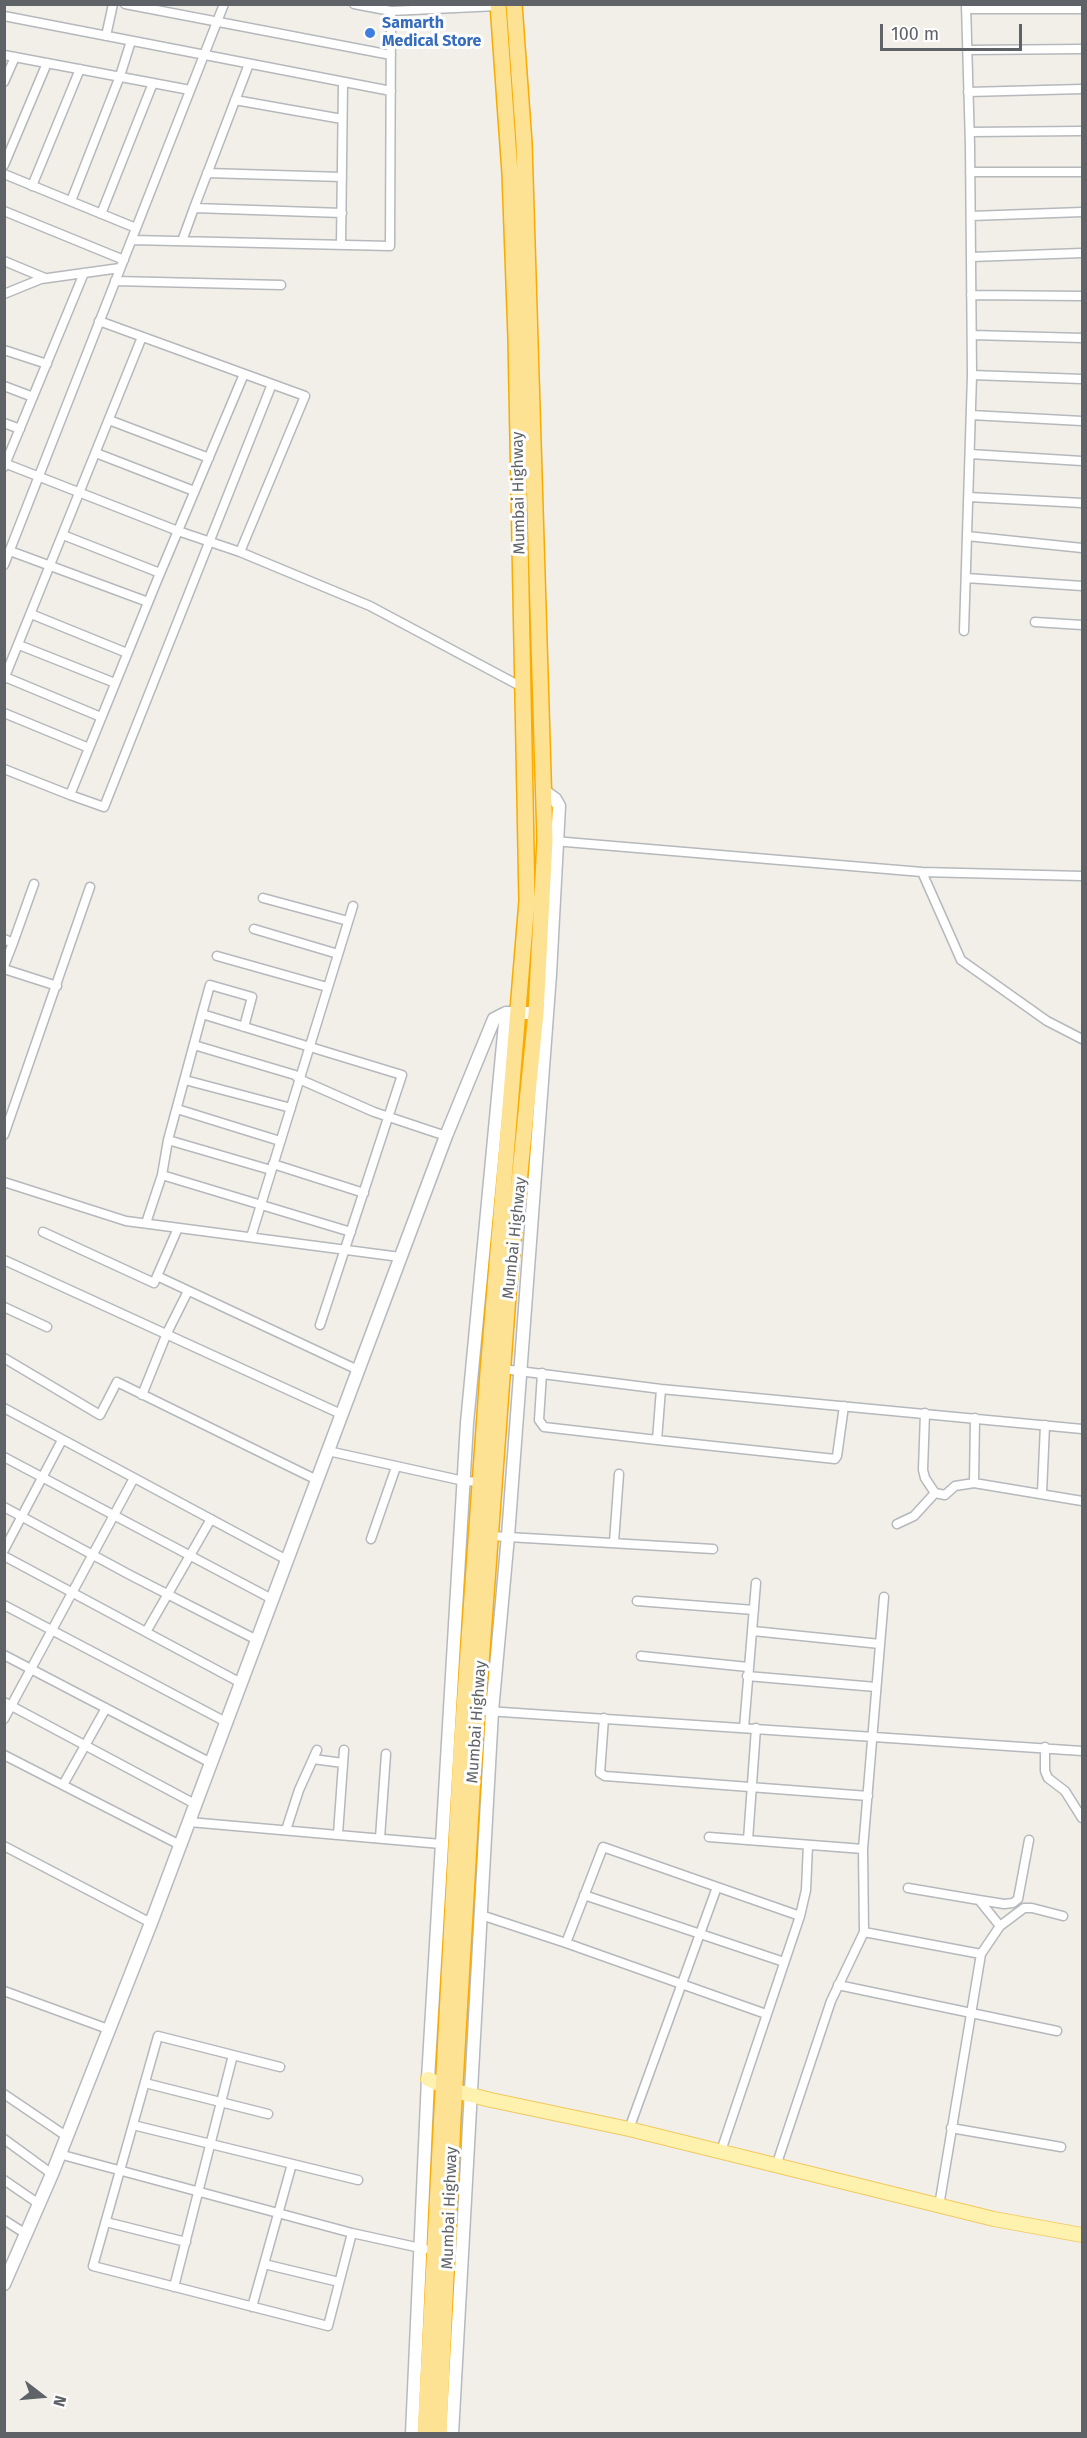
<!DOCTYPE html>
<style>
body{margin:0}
#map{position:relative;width:1087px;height:2438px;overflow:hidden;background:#f1efe8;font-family:"Fira Sans",sans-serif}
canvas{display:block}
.frame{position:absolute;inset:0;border:6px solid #5f6368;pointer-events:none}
.north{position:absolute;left:12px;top:2366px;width:60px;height:60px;-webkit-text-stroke:4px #fff;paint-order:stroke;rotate:106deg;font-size:16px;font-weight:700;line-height:24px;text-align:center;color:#5f6368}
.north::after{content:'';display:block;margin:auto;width:21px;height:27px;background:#5f6368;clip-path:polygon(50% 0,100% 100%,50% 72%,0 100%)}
.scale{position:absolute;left:880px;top:24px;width:142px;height:27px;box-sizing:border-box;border:3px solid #5f6368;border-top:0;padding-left:8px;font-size:18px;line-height:21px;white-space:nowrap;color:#5f6368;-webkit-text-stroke:4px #fff;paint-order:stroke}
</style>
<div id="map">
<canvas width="1087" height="2438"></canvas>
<div class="frame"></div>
<div class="north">N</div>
<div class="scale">100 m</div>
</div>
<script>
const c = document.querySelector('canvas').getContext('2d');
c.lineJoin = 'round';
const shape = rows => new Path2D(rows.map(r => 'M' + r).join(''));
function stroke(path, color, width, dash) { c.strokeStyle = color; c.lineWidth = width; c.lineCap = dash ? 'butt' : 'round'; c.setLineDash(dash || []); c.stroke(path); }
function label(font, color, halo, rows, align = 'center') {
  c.font = font + ' "Fira Sans",sans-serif'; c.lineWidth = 6; c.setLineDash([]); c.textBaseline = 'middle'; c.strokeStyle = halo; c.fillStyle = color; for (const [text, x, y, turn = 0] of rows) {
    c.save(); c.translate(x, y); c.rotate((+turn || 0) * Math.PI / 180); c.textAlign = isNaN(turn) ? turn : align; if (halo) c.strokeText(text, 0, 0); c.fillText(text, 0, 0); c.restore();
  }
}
const street = shape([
 [125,4,391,55],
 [354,4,391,11,498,6],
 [966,9,1082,9],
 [4,16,391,91],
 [106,36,113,4],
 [967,50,1082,49],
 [4,55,190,90],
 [249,64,194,208,342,213],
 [4,82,15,57],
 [968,92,1082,89],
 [235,100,342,119],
 [970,132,1082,131],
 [4,165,47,63],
 [970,172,1082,172],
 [207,173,342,177],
 [4,174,136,228],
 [32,186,80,69],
 [71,201,120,76,131,41],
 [4,211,124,260],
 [101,214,153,83],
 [971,216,1082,212],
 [132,240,390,246,391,11],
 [182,241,194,208],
 [341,245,343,82],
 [971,257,1082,253],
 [4,261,45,278],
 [115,281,281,285],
 [4,294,41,279,120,268],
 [971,295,1082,296],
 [972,335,1082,338],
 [4,350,47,364],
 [244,374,156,583,70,795,104,807,272,384],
 [972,375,1082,379],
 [4,386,33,397],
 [971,415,1082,421],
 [109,420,209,458],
 [4,423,20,429],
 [96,453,194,491],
 [970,454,1082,461],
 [4,463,178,531,240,552,305,396,99,321],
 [4,467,84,273],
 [969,497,1082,503],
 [63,535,160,573],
 [967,536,1082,548],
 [10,551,148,602],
 [240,552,370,606,522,687],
 [4,565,224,4],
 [966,578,1082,586],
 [31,614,127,653],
 [1035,622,1082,625],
 [964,631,972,375,970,146,966,4],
 [19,645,115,683],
 [5,677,101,717],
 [4,679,142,337],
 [4,713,89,748],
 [4,769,70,795],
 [554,841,922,872,961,960,1047,1021,1082,1039],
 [922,872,1082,876],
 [263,898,348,921],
 [254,929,338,954],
 [4,939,13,943,4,966],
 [13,943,34,884],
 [217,956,327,987],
 [4,969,57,986],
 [202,1014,210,985,252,997,244,1027],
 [194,1045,295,1075,299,1079,374,1112,446,1136],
 [185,1080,291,1108],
 [177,1109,280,1141],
 [4,1135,90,887],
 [168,1140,271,1170],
 [273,1164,364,1193],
 [162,1175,351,1232],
 [4,1182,126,1221,400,1257],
 [146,1223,162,1175,168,1140,202,1014,402,1075,320,1325],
 [43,1232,154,1283,178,1228],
 [251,1237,353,906],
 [4,1260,341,1414],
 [157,1276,358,1370],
 [4,1307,47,1327],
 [4,1358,100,1415,117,1382,317,1480],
 [503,1369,661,1389,1082,1429],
 [542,1373,539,1420,544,1427,657,1440,661,1389],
 [142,1395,167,1333,188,1291],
 [4,1408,287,1560],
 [657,1440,835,1459,837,1456,844,1406],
 [328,1451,464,1481,480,1482],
 [4,1457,272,1599],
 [974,1483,975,1418],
 [935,1493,945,1495,955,1486,974,1483,1082,1501],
 [1042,1493,1045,1425],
 [4,1507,130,1575,257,1640],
 [897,1524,914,1516,935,1493,925,1478,923,1470,925,1413],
 [491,1536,713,1549],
 [371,1539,396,1467],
 [614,1542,619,1474],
 [4,1550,62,1440],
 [4,1556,241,1683],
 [637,1601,754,1610],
 [4,1605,226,1722],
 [753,1631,880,1644],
 [146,1632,211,1519],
 [4,1655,211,1763],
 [641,1656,748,1667],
 [747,1676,876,1687],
 [4,1702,195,1804],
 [487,1711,1082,1751],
 [604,1718,600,1773,605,1776,868,1796],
 [4,1719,134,1478],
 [744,1728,756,1583],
 [1045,1747,1045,1771,1048,1778,1065,1791,1082,1818],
 [4,1755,180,1845],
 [313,1759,343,1763],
 [63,1785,106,1708],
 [189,1822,441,1844],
 [286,1830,299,1790,317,1750],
 [338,1834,344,1750],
 [709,1837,863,1849],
 [380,1838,386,1754],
 [748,1840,756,1728],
 [4,1846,151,1923],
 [584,1895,784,1962],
 [979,1900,1004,1904,1013,1903,1018,1899,1029,1840],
 [481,1915,566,1943],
 [1000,1926,1024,1908,1032,1908,1063,1916],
 [864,1932,981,1954,1000,1926,979,1900,908,1888],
 [838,1985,1057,2031],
 [4,1991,108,2029],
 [766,2014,566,1943,603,1847,800,1916],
 [280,2067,158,2036,93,2266,328,2326,352,2233],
 [145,2083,268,2114],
 [4,2094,66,2136],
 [133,2125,358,2180],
 [951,2128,1061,2147],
 [629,2129,717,1887],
 [4,2139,52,2174],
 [721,2151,800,1916,806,1890,808,1845],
 [59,2154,352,2233,425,2249],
 [776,2166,831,2001,864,1932,863,1849,884,1597],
 [4,2180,39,2204],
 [939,2206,981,1954],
 [4,2220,26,2234],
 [106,2222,186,2242],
 [264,2264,339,2282],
 [174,2287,233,2055],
 [252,2307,292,2164]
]);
const secondary = shape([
 [4,2284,52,2174,151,1923,446,1136,494,1019,506,1013,543,1013],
 [412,2434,428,2079,467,1423,506,1013],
 [452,2434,492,1711,508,1536,550,974,559,806,555,799,544,791]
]);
const primary = shape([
 [428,2079,455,2091,491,2100,629,2129,994,2219,1082,2235]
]);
const highway = shape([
 [425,2434,461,1751,488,1373,527,901,516,337,510,173,498,4],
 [439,2434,453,2118,474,1758,509,1282,536,1013,545,840,524,143,514,4]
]);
stroke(street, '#b5b8bc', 11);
stroke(secondary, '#b6babf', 15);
stroke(primary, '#f2c960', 16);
stroke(highway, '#f9ab00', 18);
stroke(street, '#fff', 8);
stroke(secondary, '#fff', 12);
stroke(primary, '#fff2af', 14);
stroke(highway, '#fde293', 15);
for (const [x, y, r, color] of [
 [370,33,6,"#3f7fe0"]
]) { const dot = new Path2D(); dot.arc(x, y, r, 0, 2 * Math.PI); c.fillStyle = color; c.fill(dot); stroke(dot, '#fff', 2); }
label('bold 16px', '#366cbe', '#fff', [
 ["Samarth",382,24],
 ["Medical Store",382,42]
], 'left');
label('16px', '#5f6368', '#fff', [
 ["Mumbai Highway",519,493,-91],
 ["Mumbai Highway",515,1238,-84],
 ["Mumbai Highway",477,1722,-86],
 ["Mumbai Highway",450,2208,-88]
]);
</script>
